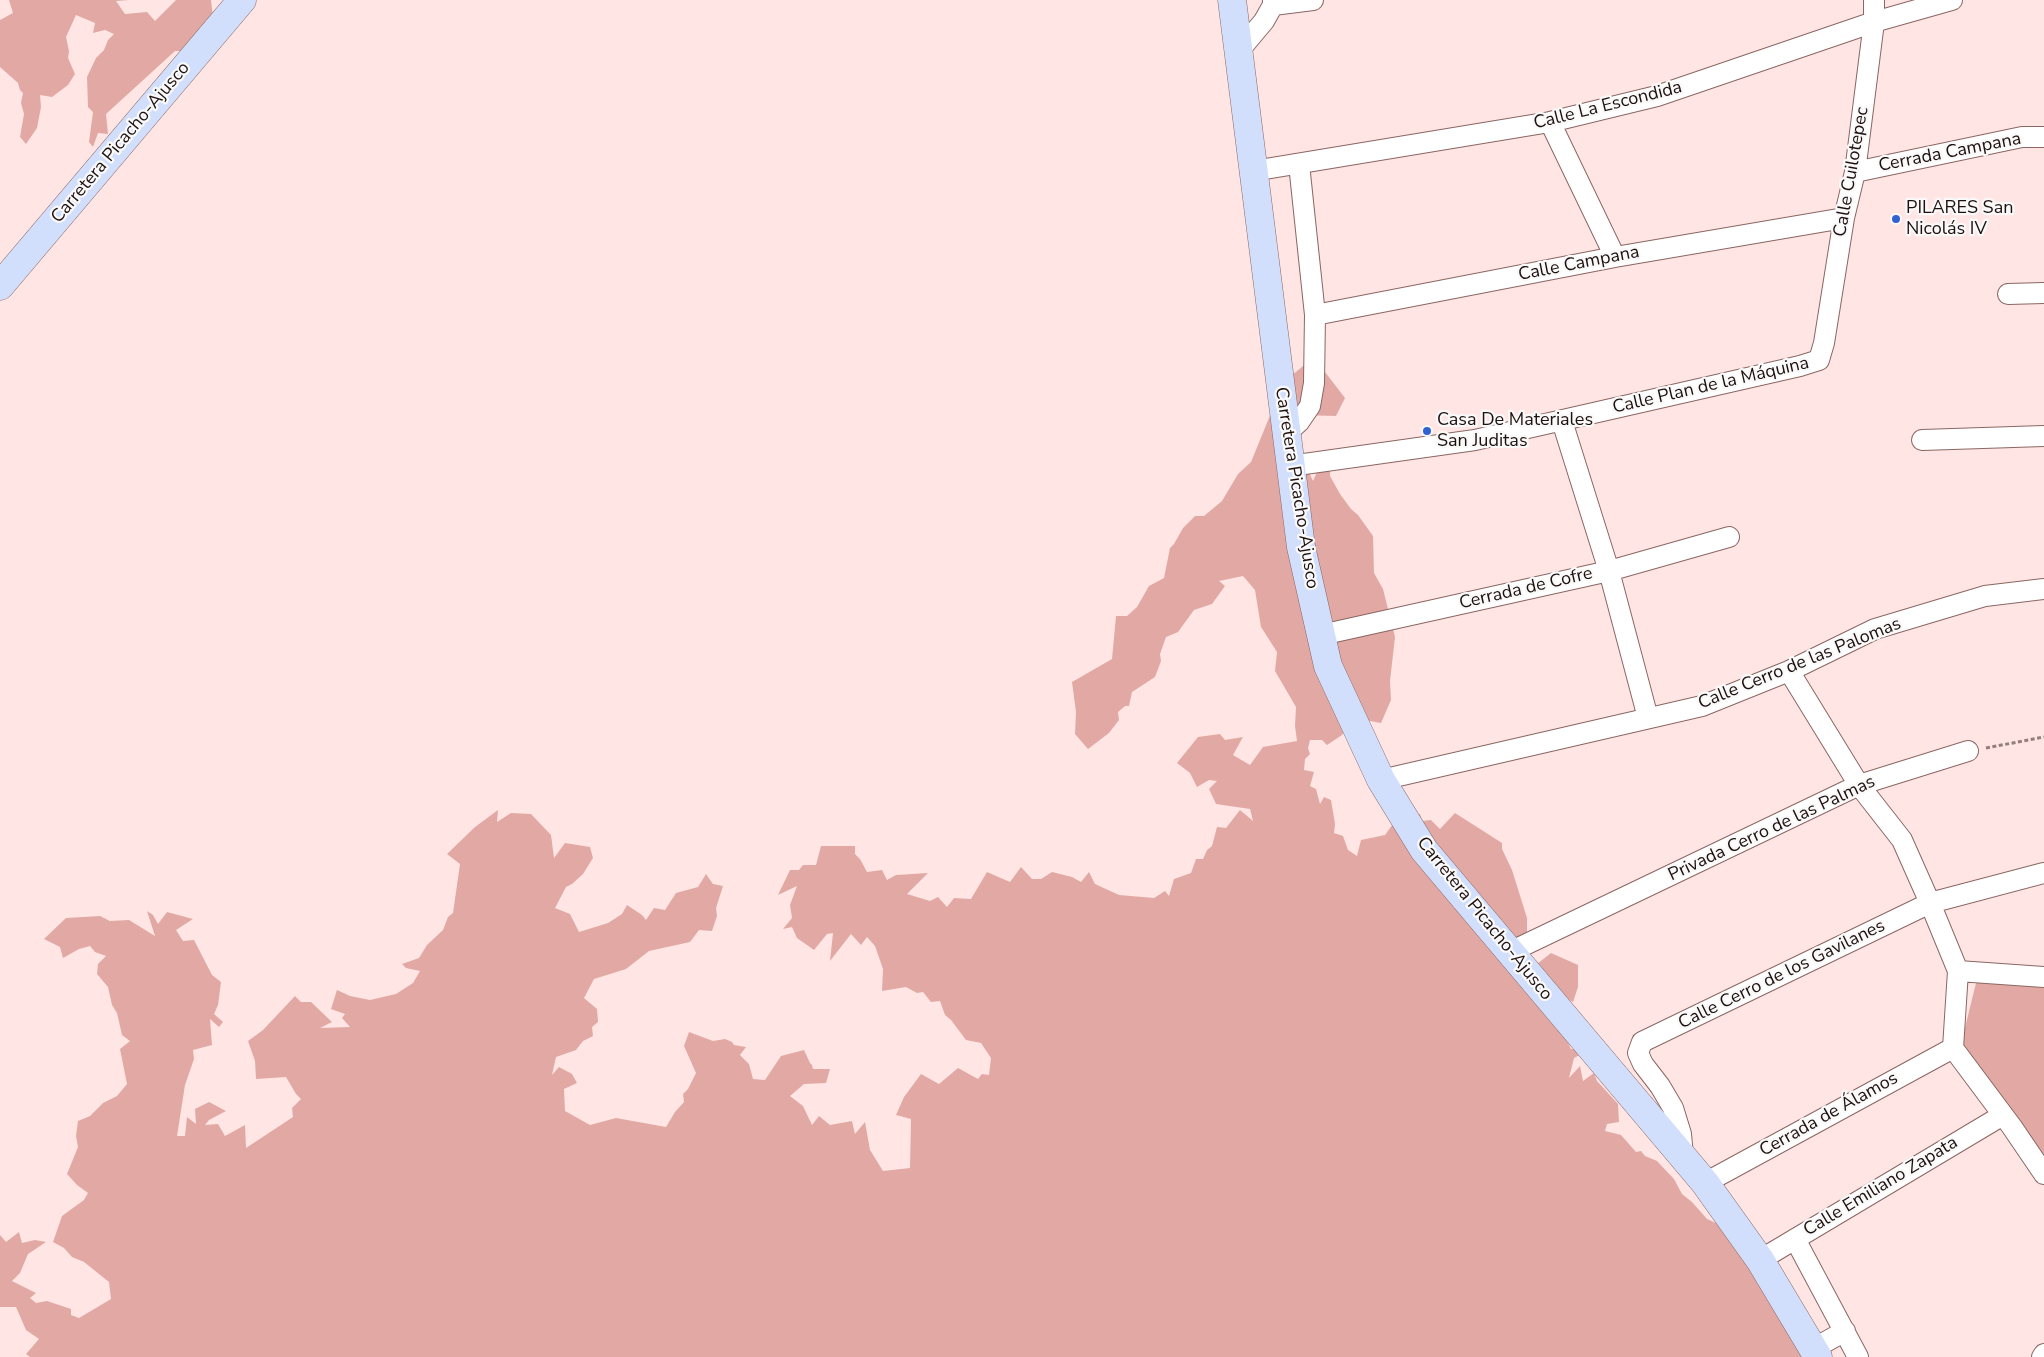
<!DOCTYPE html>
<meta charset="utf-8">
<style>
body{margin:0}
canvas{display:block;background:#ffe5e3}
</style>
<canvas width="2044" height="1357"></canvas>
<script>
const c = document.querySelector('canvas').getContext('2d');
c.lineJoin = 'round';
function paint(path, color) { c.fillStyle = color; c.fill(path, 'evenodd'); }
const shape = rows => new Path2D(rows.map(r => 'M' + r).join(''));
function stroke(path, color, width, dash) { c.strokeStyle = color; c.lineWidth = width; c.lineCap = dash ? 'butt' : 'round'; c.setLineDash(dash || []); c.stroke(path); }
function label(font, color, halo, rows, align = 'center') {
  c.font = font + ' "Nunito Sans",sans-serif'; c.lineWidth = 4.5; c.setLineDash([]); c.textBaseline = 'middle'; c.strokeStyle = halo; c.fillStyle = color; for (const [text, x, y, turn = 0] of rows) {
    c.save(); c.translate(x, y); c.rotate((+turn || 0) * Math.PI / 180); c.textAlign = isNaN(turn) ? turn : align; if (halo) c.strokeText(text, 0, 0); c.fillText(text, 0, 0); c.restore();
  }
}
paint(shape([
 [9,0,129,0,116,1,125,14,147,12,155,21,176,0,211,0,214,27,183,51,175,51,106,114,108,134,98,133,93,147,89,142,93,112,88,107,87,77,96,58,104,50,108,40,114,34,105,30,93,33,95,23,76,15,66,37,69,51,68,58,75,74,68,85,52,97,40,95,41,107,37,128,26,144,20,137,24,114,21,103,23,93,20,90,18,83,0,67,0,20,13,13],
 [1308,362,1313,367,1325,372,1345,398,1336,416,1297,415,1293,439,1313,481,1321,463,1330,463,1330,476,1340,494,1351,509,1358,515,1373,536,1374,573,1383,589,1395,637,1390,681,1391,700,1381,723,1370,721,1348,726,1342,735,1327,745,1322,740,1310,740,1308,748,1310,754,1305,759,1304,770,1314,772,1310,786,1316,789,1320,804,1324,797,1331,800,1335,824,1334,833,1343,836,1348,850,1357,856,1361,840,1385,835,1398,817,1406,815,1420,814,1422,821,1431,820,1440,829,1455,813,1502,843,1502,849,1512,870,1527,918,1527,937,1518,957,1537,964,1551,953,1578,965,1578,987,1573,1002,1556,992,1562,1031,1571,1049,1589,1050,1574,1058,1569,1078,1580,1066,1583,1081,1594,1073,1597,1081,1618,1104,1619,1122,1607,1124,1605,1131,1621,1135,1636,1152,1641,1151,1645,1156,1657,1161,1674,1179,1682,1194,1692,1202,1707,1219,1718,1224,1732,1245,1771,1285,1817,1357,30,1357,26,1354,39,1339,26,1330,16,1307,0,1307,0,1235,6,1242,19,1232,22,1243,35,1240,46,1242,28,1254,20,1273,12,1281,36,1293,30,1298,36,1303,47,1301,71,1309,71,1315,79,1318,111,1299,109,1282,84,1262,72,1257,64,1248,53,1242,62,1216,84,1200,88,1193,77,1185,67,1174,78,1147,76,1136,78,1121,90,1116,103,1103,117,1096,127,1084,120,1049,130,1041,122,1035,117,1013,112,1005,108,987,97,974,98,964,106,956,95,952,90,946,79,949,63,958,60,947,44,939,66,918,100,916,110,921,129,920,155,936,147,911,153,915,158,924,167,912,193,919,176,930,183,941,194,940,212,975,221,982,218,1005,214,1014,223,1022,219,1027,210,1019,212,1045,193,1050,194,1059,185,1085,177,1136,185,1136,187,1117,196,1124,195,1109,209,1102,226,1111,209,1120,205,1125,218,1124,225,1136,245,1125,246,1148,293,1117,292,1108,301,1099,296,1094,286,1077,256,1079,255,1061,248,1041,263,1030,295,996,301,1002,311,1002,332,1022,320,1028,350,1027,342,1018,345,1014,331,1009,337,990,350,996,370,1000,396,994,413,983,420,971,406,968,402,964,419,958,427,945,443,930,448,917,453,913,460,864,447,854,475,827,498,810,497,822,511,813,531,814,551,835,554,858,565,843,590,847,593,858,583,874,572,884,566,887,555,908,570,914,579,932,608,923,622,914,627,905,642,915,646,920,654,908,665,910,676,893,698,887,706,874,713,884,723,886,716,908,717,916,712,931,699,930,690,942,649,951,626,969,594,979,584,998,597,1009,598,1022,592,1027,593,1036,583,1041,576,1050,556,1057,552,1075,559,1067,572,1074,577,1083,564,1089,565,1111,590,1125,616,1118,666,1127,675,1112,684,1102,683,1094,688,1089,696,1073,684,1046,689,1032,713,1041,725,1039,732,1042,734,1045,746,1047,740,1055,749,1064,753,1079,765,1080,781,1056,804,1050,810,1063,812,1065,813,1069,830,1069,826,1083,804,1084,790,1096,803,1106,812,1125,819,1116,830,1125,852,1121,855,1134,865,1122,870,1150,883,1171,910,1168,911,1119,896,1115,904,1097,921,1074,939,1084,958,1068,978,1079,982,1074,989,1075,991,1058,981,1043,966,1040,951,1020,945,1015,940,1001,931,1002,923,992,917,993,906,987,882,991,883,969,875,946,867,937,861,945,851,934,830,961,833,933,827,934,814,950,797,938,792,927,783,929,792,918,790,905,797,886,778,895,790,870,799,870,803,865,816,865,821,846,855,846,855,854,860,859,867,872,882,870,887,880,896,875,928,873,907,894,930,901,938,897,947,907,954,898,971,899,987,872,1010,882,1021,867,1032,879,1041,879,1052,872,1072,877,1081,882,1089,872,1095,884,1119,895,1154,898,1165,891,1169,896,1174,879,1191,873,1196,859,1203,859,1207,850,1212,846,1217,827,1226,828,1240,810,1253,821,1250,809,1216,804,1209,789,1217,781,1209,780,1197,787,1190,773,1177,763,1198,737,1220,734,1225,740,1243,737,1233,755,1250,765,1263,747,1297,741,1295,726,1296,707,1275,671,1277,652,1261,627,1255,590,1243,576,1219,581,1225,586,1212,604,1194,610,1178,632,1166,637,1160,654,1161,661,1155,677,1132,692,1129,706,1125,706,1118,712,1119,720,1109,733,1088,749,1075,734,1076,712,1072,682,1112,659,1116,616,1127,616,1137,607,1149,586,1164,578,1170,548,1174,544,1183,528,1195,516,1204,516,1222,501,1238,474,1251,462,1271,413,1291,376],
 [1977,979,2044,988,2044,1165,1960,1048]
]), '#e2a9a4');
const street = shape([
 [1273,5,1313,0],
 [1238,52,1264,21,1273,5,1273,0],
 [1550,122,1615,257],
 [1253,171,1550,122,1657,96,1874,22,1952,0],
 [1855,172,2022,137,2044,137],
 [2008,294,2044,293],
 [1315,315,1615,257,1844,218],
 [1562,421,1609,571,1648,718],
 [1286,434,1299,422,1310,406,1314,383,1315,315,1299,164],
 [1922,440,2044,436],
 [1290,466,1475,440,1800,366,1819,360,1824,343,1844,218,1855,172,1874,22,1874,0],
 [1321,635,1609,571,1729,537],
 [1789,671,1859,785,1902,840,1930,903,1958,971,1953,1048,2012,1127,2044,1174],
 [1381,780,1702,706,1789,671,1875,629,1985,596,2044,589],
 [1510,952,1859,785,1968,751],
 [1958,971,2044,977],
 [1683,1156,1681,1134,1673,1108,1660,1086,1643,1064,1638,1053,1642,1042,1930,903,2044,873],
 [1705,1183,1953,1048],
 [1795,1239,1858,1357],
 [1760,1260,2003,1115],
 [1813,1349,1845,1331],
 [2042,1357,2044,1354]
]);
const secondary = shape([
 [1232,0,1301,547,1328,666,1381,780,1424,850,1705,1183,1760,1260,1818,1357],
 [0,286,242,0]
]);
stroke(street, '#8b6663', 22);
stroke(secondary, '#8b6663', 29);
stroke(shape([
 [1986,748,2044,737]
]), '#937f7d', 3, [4, 2.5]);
stroke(street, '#fff', 20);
stroke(secondary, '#d1dffd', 28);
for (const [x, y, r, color] of [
 [1896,219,5,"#3162d1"],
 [1427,431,5,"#3162d1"]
]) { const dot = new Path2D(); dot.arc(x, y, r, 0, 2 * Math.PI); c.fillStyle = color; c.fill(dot); stroke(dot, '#f9f9f9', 2); }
label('18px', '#1e100f', '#f9f9f9', [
 ["Calle La Escondida",1608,106,-14],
 ["Carretera Picacho-Ajusco",121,143,-50],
 ["Cerrada Campana",1950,153,-11],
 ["Calle Cuilotepec",1852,172,-80],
 ["Calle Campana",1579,264,-11],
 ["Calle Plan de la Máquina",1711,386,-13],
 ["Carretera Picacho-Ajusco",1296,488,81],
 ["Cerrada de Cofre",1526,589,-13],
 ["Calle Cerro de las Palomas",1800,664,-22],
 ["Privada Cerro de las Palmas",1772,829,-25],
 ["Carretera Picacho-Ajusco",1484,919,51],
 ["Calle Cerro de los Gavilanes",1782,975,-26],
 ["Cerrada de Álamos",1829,1115,-29],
 ["Calle Emiliano Zapata",1881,1187,-31]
]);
label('18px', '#1e100f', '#f9f9f9', [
 ["PILARES San",1906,209],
 ["Nicolás IV",1906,230],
 ["Casa De Materiales",1437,421],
 ["San Juditas",1437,442]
], 'left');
</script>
